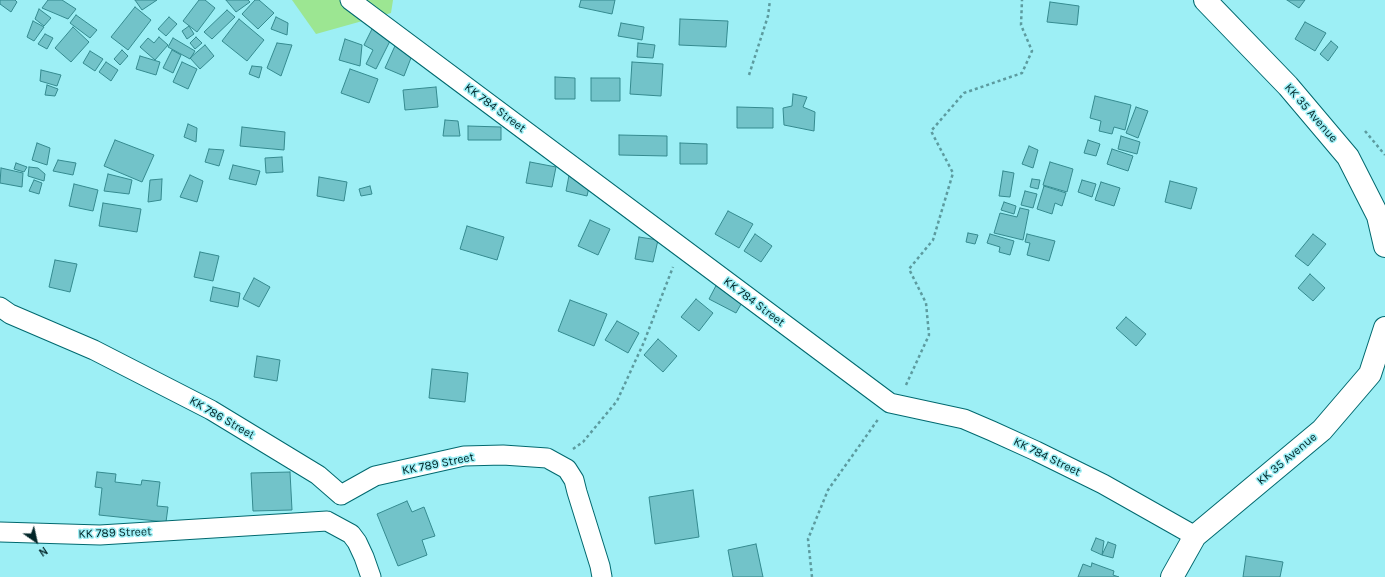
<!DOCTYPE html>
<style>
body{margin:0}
#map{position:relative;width:1385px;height:577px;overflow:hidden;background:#9deff5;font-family:Karla,sans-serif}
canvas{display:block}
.north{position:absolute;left:16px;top:521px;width:40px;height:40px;-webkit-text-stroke:3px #9deff5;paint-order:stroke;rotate:146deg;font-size:11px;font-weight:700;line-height:16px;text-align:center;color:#022629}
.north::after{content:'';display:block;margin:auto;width:14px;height:18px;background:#022629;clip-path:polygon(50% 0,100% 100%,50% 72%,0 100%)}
</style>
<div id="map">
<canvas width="1385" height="577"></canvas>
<div class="north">N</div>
</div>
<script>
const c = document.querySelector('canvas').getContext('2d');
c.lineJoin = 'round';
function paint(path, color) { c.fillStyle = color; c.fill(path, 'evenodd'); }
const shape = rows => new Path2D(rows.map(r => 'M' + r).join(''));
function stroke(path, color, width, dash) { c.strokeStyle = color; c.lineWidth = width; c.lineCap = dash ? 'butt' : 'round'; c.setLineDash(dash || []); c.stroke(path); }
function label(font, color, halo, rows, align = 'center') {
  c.font = font + ' Karla,sans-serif'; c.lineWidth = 3; c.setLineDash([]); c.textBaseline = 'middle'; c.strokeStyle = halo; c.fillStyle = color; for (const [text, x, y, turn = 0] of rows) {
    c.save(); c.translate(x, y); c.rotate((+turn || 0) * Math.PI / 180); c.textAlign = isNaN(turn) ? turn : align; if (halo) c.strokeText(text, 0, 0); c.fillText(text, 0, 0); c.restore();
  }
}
paint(shape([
 [292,0,393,0,391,13,316,34]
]), '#9ce692');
const building = shape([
 [0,0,15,0,17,2,11,12,0,4,0,0],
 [48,0,62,0,76,9,68,19,42,8,48,0],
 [135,0,157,0,142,10,135,0],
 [199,0,205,0,215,8,197,32,183,21,199,0],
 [226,0,248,0,250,2,236,12,226,0],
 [255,0,259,0,274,13,258,29,242,14,255,0],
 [581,0,615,0,612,14,579,7,581,0],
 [1287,0,1305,0,1299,8,1287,0],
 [1050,2,1079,6,1077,25,1047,22,1050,2],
 [135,7,151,20,128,50,111,37,135,7],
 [39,9,51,18,44,26,35,19,39,9],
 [227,10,235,17,212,39,204,32,227,10],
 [76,15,97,30,90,38,70,23,76,15],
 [169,17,177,24,166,36,158,29,169,17],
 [276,17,288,23,287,35,271,29,276,17],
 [239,19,264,40,247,61,222,41,239,19],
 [680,19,728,21,726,47,679,45,680,19],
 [33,21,44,27,34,41,27,37,33,21],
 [1305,22,1326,33,1315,51,1295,39,1305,22],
 [621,23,644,27,642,40,618,36,621,23],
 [374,25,393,35,376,69,366,64,373,50,364,45,374,25],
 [189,26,194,34,187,39,182,31,189,26],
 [73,27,89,42,71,62,55,48,73,27],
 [45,34,53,38,47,49,38,44,45,34],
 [159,37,168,45,155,60,140,47,148,38,154,43,159,37],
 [196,37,202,43,195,49,190,43,196,37],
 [399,37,416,45,404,76,385,68,399,37],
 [173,38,195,51,190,59,168,47,173,38],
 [345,39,362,45,360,66,339,60,345,39],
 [1331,41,1338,47,1328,61,1320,54,1331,41],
 [277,43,292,45,281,76,267,68,277,43],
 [638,43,655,45,653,58,637,57,638,43],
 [205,45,214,56,200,69,190,58,205,45],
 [122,50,128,56,120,65,114,59,122,50],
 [172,50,181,55,173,73,163,68,172,50],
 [90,51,103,59,95,71,83,63,90,51],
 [140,56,160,62,156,75,136,69,140,56],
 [106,62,118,70,111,81,99,72,106,62],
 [182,62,197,69,188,89,173,82,182,62],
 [632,62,663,64,661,96,630,94,632,62],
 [252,66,262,67,259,78,249,74,252,66],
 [350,69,378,79,369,103,341,93,350,69],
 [41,70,61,75,57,86,40,81,41,70],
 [555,77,575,78,575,99,555,99,555,77],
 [591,78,620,78,620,101,591,101,591,78],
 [47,85,58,89,55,96,45,95,47,85],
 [436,87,438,107,405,110,403,90,436,87],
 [793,94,807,97,803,107,815,112,814,131,784,125,783,108,792,106,793,94],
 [1095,96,1131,105,1125,130,1114,127,1112,134,1099,131,1101,121,1090,118,1095,96],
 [737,107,773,108,773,128,737,128,737,107],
 [1136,107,1148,111,1138,138,1126,133,1136,107],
 [445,120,458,121,460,136,443,136,445,120],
 [188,124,197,128,196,142,184,137,188,124],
 [468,126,501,127,501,140,468,140,468,126],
 [242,127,285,132,284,150,240,146,242,127],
 [619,135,667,136,667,156,619,155,619,135],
 [1121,136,1140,142,1137,154,1118,149,1121,136],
 [115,140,154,155,142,182,104,166,115,140],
 [1088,140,1100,144,1096,156,1084,153,1088,140],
 [37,143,50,148,47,165,32,160,37,143],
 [680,143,707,144,707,164,680,164,680,143],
 [1029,146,1038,150,1033,168,1022,164,1029,146],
 [209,149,224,150,219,166,205,162,209,149],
 [1112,149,1133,156,1128,171,1107,164,1112,149],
 [282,157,283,172,266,173,265,158,282,157],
 [58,160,76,163,73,175,53,171,58,160],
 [530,162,556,167,552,187,526,183,530,162],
 [1050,162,1073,169,1067,192,1043,185,1050,162],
 [16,163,27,167,24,172,14,169,16,163],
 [233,165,260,171,256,185,229,179,233,165],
 [571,165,593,170,587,196,566,191,571,165],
 [29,167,38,168,45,174,44,181,28,176,29,167],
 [1,168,23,173,22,187,0,183,1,168],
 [1003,171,1014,173,1010,197,999,196,1003,171],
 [108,174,132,180,129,194,104,191,108,174],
 [190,175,203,181,197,202,180,197,190,175],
 [319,177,347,182,344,201,317,196,319,177],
 [162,179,161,200,148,202,150,180,162,179],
 [1032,179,1040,180,1038,189,1030,187,1032,179],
 [34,180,42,183,39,194,29,191,34,180],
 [1082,180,1096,184,1092,197,1078,192,1082,180],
 [1170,181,1197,188,1191,209,1165,202,1170,181],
 [1101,182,1120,188,1114,206,1095,200,1101,182],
 [74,184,98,190,93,211,69,206,74,184],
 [370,186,372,194,361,196,359,189,370,186],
 [1044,186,1066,193,1062,206,1055,203,1052,214,1037,209,1044,186],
 [1025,191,1037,194,1033,208,1021,205,1025,191],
 [1004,202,1016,206,1014,214,1001,210,1004,202],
 [103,203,141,209,137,232,99,226,103,203],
 [1020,208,1029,210,1023,240,994,233,1000,213,1017,217,1020,208],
 [728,211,753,224,739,248,715,234,728,211],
 [590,220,610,229,598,255,578,246,590,220],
 [467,226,504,237,497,260,460,249,467,226],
 [968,233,978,235,975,244,966,242,968,233],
 [755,234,772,246,761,262,744,251,755,234],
 [990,234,1014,241,1010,255,999,252,1000,247,987,243,990,234],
 [1027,234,1055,241,1049,261,1027,255,1030,243,1025,242,1027,234],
 [1313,234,1326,244,1308,266,1295,256,1313,234],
 [639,237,658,240,653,262,635,259,639,237],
 [200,252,219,256,213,281,194,277,200,252],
 [55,260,77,264,70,292,49,287,55,260],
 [1310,274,1325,288,1313,301,1298,288,1310,274],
 [254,278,270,287,259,307,243,299,254,278],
 [720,278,748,292,736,313,709,299,720,278],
 [213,287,240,293,238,307,210,301,213,287],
 [696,299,713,313,699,331,681,317,696,299],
 [570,300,607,314,594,346,558,331,570,300],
 [1126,317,1146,334,1136,346,1116,328,1126,317],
 [617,321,639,333,628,353,605,340,617,321],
 [658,339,677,356,663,372,644,355,658,339],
 [257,356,280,360,277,381,254,377,257,356],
 [432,369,468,373,465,402,429,398,432,369],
 [97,472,116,474,115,482,141,485,142,480,160,482,157,506,168,507,166,522,99,515,102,488,95,487,97,472],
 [290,472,292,510,253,511,251,473,290,472],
 [693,490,699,537,655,544,649,497,693,490],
 [407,501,412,512,424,507,435,536,422,540,427,555,398,566,377,514,407,501],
 [1096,538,1104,541,1102,555,1091,550,1096,538],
 [1108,542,1116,545,1113,558,1102,555,1108,542],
 [756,544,763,577,733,577,728,550,756,544],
 [1246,556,1283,562,1280,577,1243,577,1246,556],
 [1092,563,1114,571,1113,575,1119,577,1078,577,1083,564,1091,567,1092,563]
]);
paint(building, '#72c3c9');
stroke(building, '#358a8f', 1);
const street = shape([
 [350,0,890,403,964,419,992,431,1036,451,1103,484,1195,536],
 [0,307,10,314,94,350,211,410,318,475,341,495],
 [341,495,375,476,464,456,503,455,547,458,567,469,574,480,577,492,600,566,602,577],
 [327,521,351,534,357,542,364,557,371,577],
 [0,532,100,535,327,521]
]);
const secondary = shape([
 [1205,0,1288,86,1348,157,1378,216,1385,246],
 [1172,577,1195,536,1322,430,1370,374,1385,328]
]);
stroke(street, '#01696f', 21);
stroke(secondary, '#01696f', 24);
stroke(shape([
 [749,75,768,16,770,0],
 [1365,131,1385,155],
 [906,385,929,335,926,303,909,269,933,240,953,173,931,131,964,93,1022,73,1032,51,1021,25,1022,0],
 [573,449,583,442,617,401,644,342,673,267],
 [812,577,808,539,828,490,879,418]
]), '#5c9b9f', 2.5, [3, 3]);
stroke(street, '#fff', 19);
stroke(secondary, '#fff', 22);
label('12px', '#022629', '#9deff5', [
 ["KK 784 Street",495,108,37],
 ["KK 35 Avenue",1311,113,49],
 ["KK 784 Street",754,302,37],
 ["KK 786 Street",222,418,30],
 ["KK 784 Street",1047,457,26],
 ["KK 35 Avenue",1287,459,-40],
 ["KK 789 Street",438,464,-11],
 ["KK 789 Street",115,533,-2]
]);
</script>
